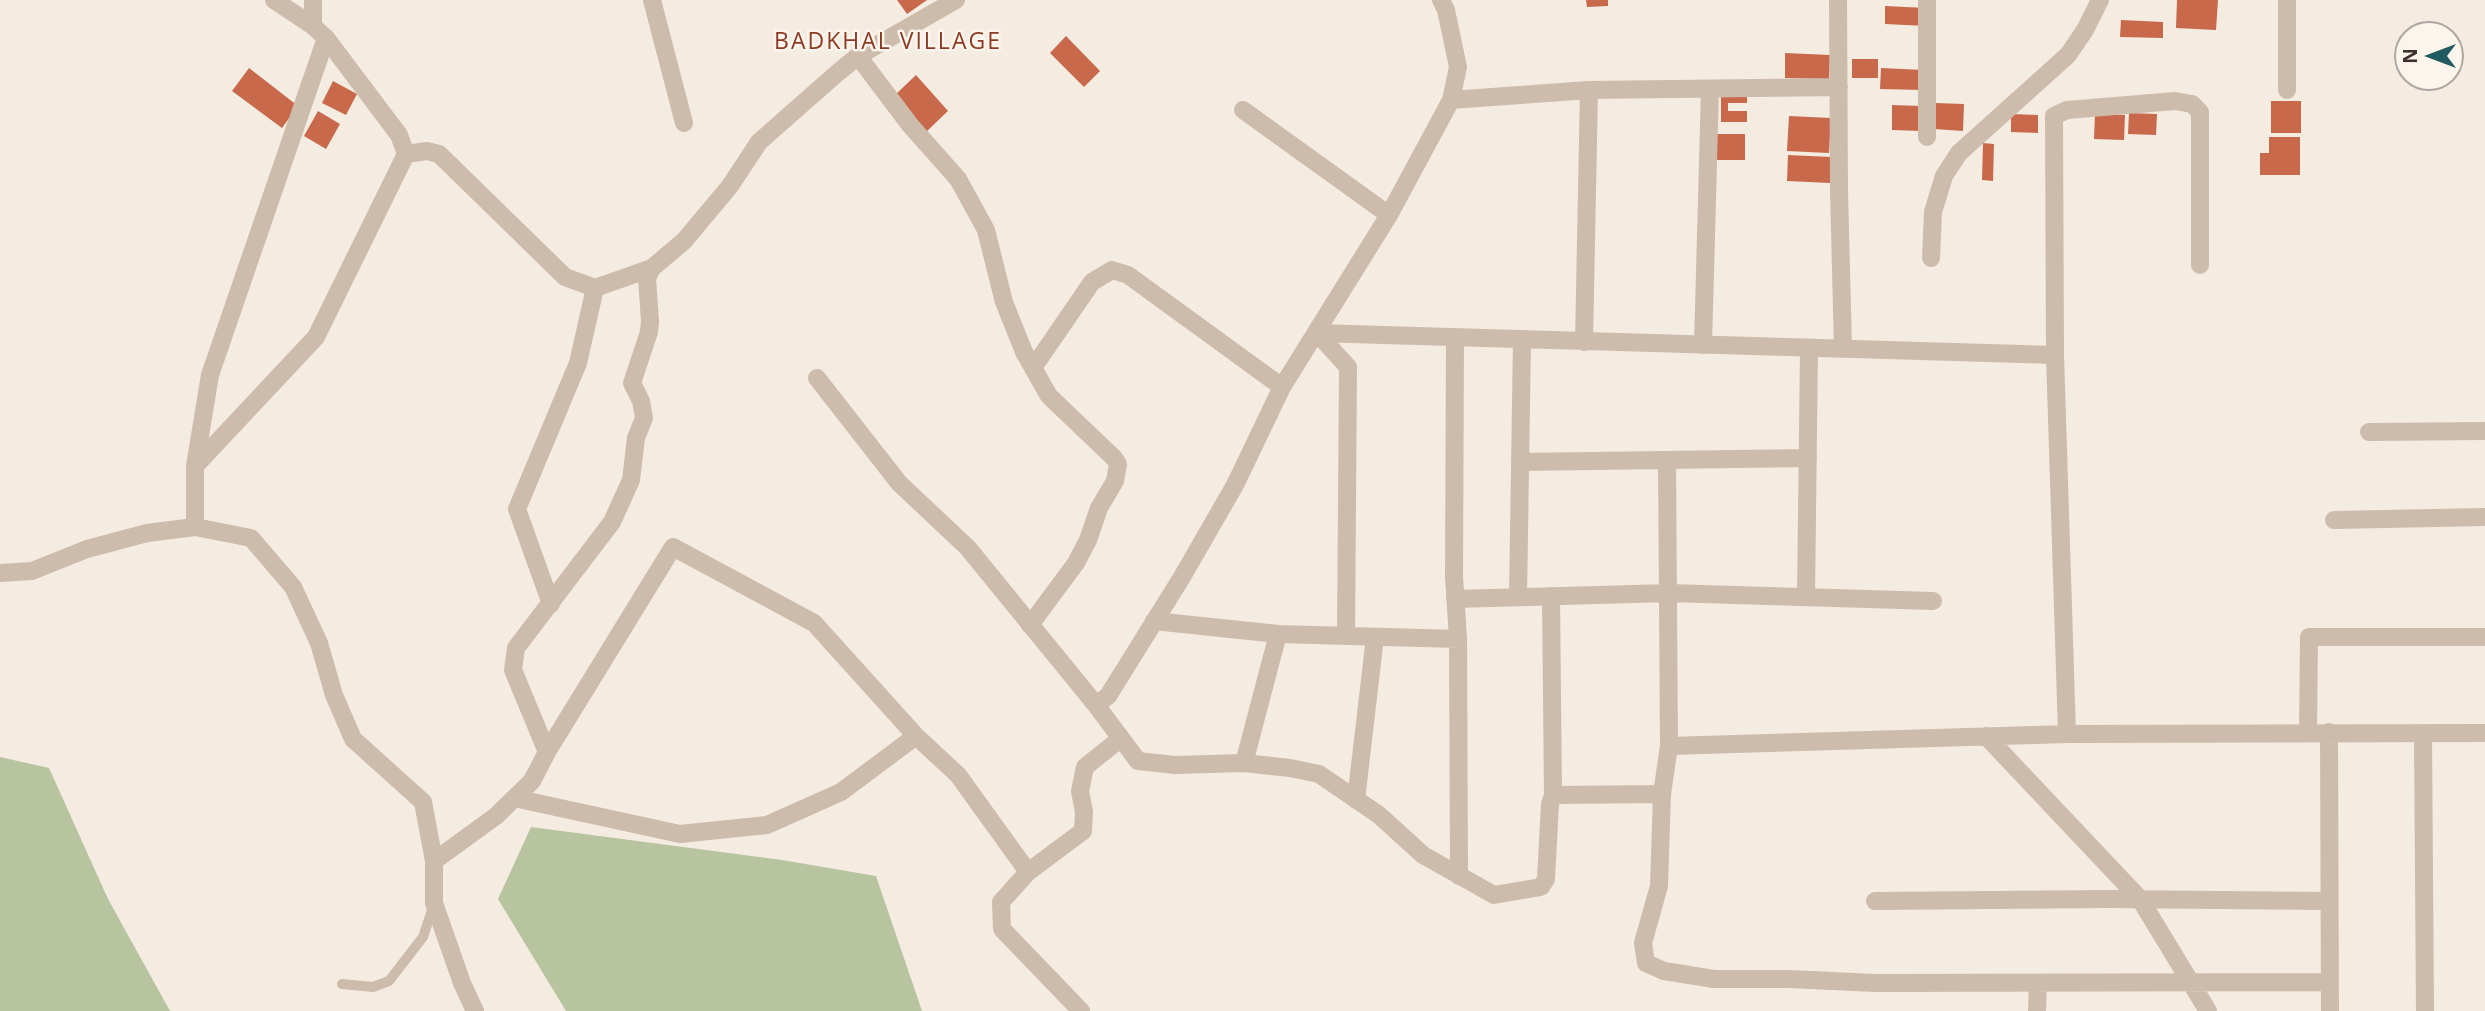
<!DOCTYPE html>
<style>
body{margin:0}
#map{position:relative;width:2485px;height:1011px;overflow:hidden;background:#f4ebe1;font-family:"Open Sans",sans-serif}
canvas{display:block}
.north{position:absolute;left:2394px;top:21px;width:70px;height:70px;box-sizing:border-box;background:#fbf5ee;border:2px solid #aea6a0;border-radius:50%;rotate:270deg;font-size:19px;font-weight:700;line-height:28px;text-align:center;color:#3b302b}
.north::after{content:'';display:block;margin:auto;width:24px;height:32px;background:#1f5a5e;clip-path:polygon(50% 0,100% 100%,50% 72%,0 100%)}
</style>
<div id="map">
<canvas width="2485" height="1011"></canvas>
<div class="north">N</div>
</div>
<script>
const c = document.querySelector('canvas').getContext('2d');
c.lineJoin = 'round';
function paint(path, color) { c.fillStyle = color; c.fill(path, 'evenodd'); }
const shape = rows => new Path2D(rows.map(r => 'M' + r).join(''));
function stroke(path, color, width, dash) { c.strokeStyle = color; c.lineWidth = width; c.lineCap = dash ? 'butt' : 'round'; c.setLineDash(dash || []); c.stroke(path); }
function label(font, color, halo, rows, align = 'center') {
  c.font = font + ' "Open Sans",sans-serif'; c.lineWidth = 5; c.setLineDash([]); c.textBaseline = 'middle'; c.strokeStyle = halo; c.fillStyle = color; for (const [text, x, y, turn = 0] of rows) {
    c.save(); c.translate(x, y); c.rotate((+turn || 0) * Math.PI / 180); c.textAlign = isNaN(turn) ? turn : align; if (halo) c.strokeText(text, 0, 0); c.fillText(text, 0, 0); c.restore();
  }
}
paint(shape([
 [0,757,49,768,108,899,170,1011,0,1011],
 [531,827,782,860,876,876,922,1011,566,1011,498,899]
]), '#b8c4a0');
paint(shape([
 [897,0,927,0,907,14],
 [1586,0,1608,0,1608,6,1587,7],
 [2177,0,2218,0,2216,30,2176,28],
 [1885,6,1926,8,1926,26,1885,24],
 [2121,20,2163,22,2163,38,2120,37],
 [1066,36,1100,71,1084,87,1050,53],
 [1785,53,1830,55,1829,79,1785,78],
 [1852,59,1878,59,1878,78,1852,78],
 [249,68,298,106,282,128,232,91],
 [1881,68,1923,70,1923,90,1880,89],
 [916,75,948,111,926,132,894,96],
 [333,81,357,94,346,115,322,103],
 [1721,93,1747,93,1747,103,1728,103,1728,111,1747,111,1747,122,1721,122],
 [2271,101,2301,101,2301,133,2271,133],
 [1935,103,1964,104,1963,131,1934,129],
 [1892,105,1922,106,1922,131,1892,130],
 [318,111,340,124,326,149,304,136],
 [2129,113,2157,114,2156,135,2128,134],
 [2011,114,2038,115,2038,133,2011,132],
 [2095,114,2125,115,2124,140,2094,139],
 [1789,116,1831,118,1829,153,1787,151],
 [1716,134,1745,134,1745,160,1716,160],
 [2269,137,2300,137,2300,175,2260,175,2260,153,2269,153],
 [1983,143,1994,144,1993,181,1982,180],
 [1788,155,1831,157,1830,183,1787,181]
]), '#c8694b');
stroke(shape([
 [342,984,373,987,389,981,423,937,433,907]
]), '#cdbbac', 10);
stroke(shape([
 [652,0,684,123],
 [1838,0,1839,190,1843,349],
 [313,26,313,0],
 [858,56,910,125,958,179,986,230,1004,302,1024,352,1049,396,1114,458,1118,464,1115,481,1099,508,1088,540,1076,563,1030,625],
 [2287,90,2287,0],
 [1451,100,1589,90,1839,87],
 [1243,110,1389,215],
 [1927,137,1927,0],
 [406,154,427,151,439,154,565,277,595,288],
 [1931,258,1933,212,1944,176,1959,153,2068,55,2085,30,2100,0],
 [1317,333,2055,355],
 [1317,333,1348,367,1346,636],
 [1455,338,1454,576,1458,639,1459,876],
 [1584,342,1589,90],
 [1703,345,1710,89],
 [1033,368,1092,282,1112,270,1128,275,1282,387],
 [817,378,899,483,968,548,1096,705,1138,761,1175,765,1244,763,1290,768,1319,774,1379,815,1423,855,1494,895,1541,887,1546,879,1550,804,1553,795,1551,596],
 [2369,432,2485,431],
 [1667,460,1669,746,1662,794,1659,886,1643,943,1646,963,1664,971,1714,979,1789,979,1875,983,2330,982],
 [1520,462,1808,458],
 [195,466,316,337,406,154,399,135,326,38,313,26,274,0],
 [2334,520,2485,517],
 [195,527,195,466,210,375,326,38],
 [0,573,32,571,87,549,147,533,195,527,251,538,293,587,319,643,334,695,353,739,423,802,434,861,434,903,462,983,475,1011],
 [1518,597,1522,340],
 [1806,597,1809,348],
 [1455,599,1669,593,1933,601],
 [551,604,517,509,578,363,595,288,652,268],
 [1154,621,1278,634,1458,639],
 [1096,705,1108,696,1182,577,1235,485,1282,387,1389,215,1451,100,1458,67,1446,10,1441,0],
 [2308,732,2309,637,2485,637],
 [2329,732,2330,1011],
 [2067,734,2055,355,2054,116,2067,110,2175,101,2192,104,2200,112,2200,265],
 [2423,734,2425,1011],
 [1986,736,2140,899,2208,1011],
 [1669,746,2067,734,2485,733],
 [547,752,673,547,814,623,916,736,958,775,1028,872],
 [1244,763,1278,634],
 [1553,795,1662,794],
 [514,798,680,834,767,825,841,792,916,736],
 [1356,800,1375,637],
 [434,861,496,816,532,781,547,752,513,670,516,648,612,522,631,480,636,438,644,418,641,401,632,383,649,332,650,321,647,278,652,268,684,241,730,186,759,142,835,75,858,56,956,0],
 [1875,901,2109,899,2329,901],
 [1081,1011,1002,929,1001,902,1028,872,1083,831,1084,812,1080,791,1085,767,1120,739],
 [2037,1011,2038,983]
]), '#cdbbac', 18);
c.letterSpacing = '2px';
label('23px', '#8c3b22', '#fbf5ee', [
 ["BADKHAL VILLAGE",888,42]
]);
c.letterSpacing = '0px';
</script>
